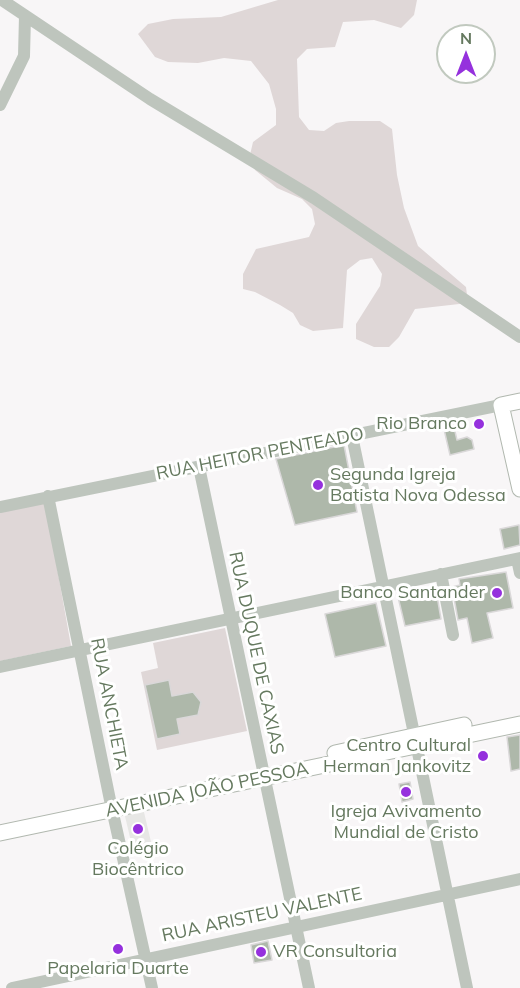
<!DOCTYPE html>
<meta charset="utf-8">
<style>
body{margin:0}
#map{position:relative;width:520px;height:988px;overflow:hidden;background:#f8f6f7;font-family:Mulish,sans-serif}
canvas{display:block}
.north{position:absolute;left:436px;top:24px;width:60px;height:60px;box-sizing:border-box;background:#fff;border:2px solid #c1c9bf;border-radius:50%;rotate:0deg;font-size:16px;font-weight:700;line-height:24px;text-align:center;color:#65795f}
.north::after{content:'';display:block;margin:auto;width:21px;height:27px;background:#9531dd;clip-path:polygon(50% 0,100% 100%,50% 72%,0 100%)}
</style>
<div id="map">
<canvas width="520" height="988"></canvas>
<div class="north">N</div>
</div>
<script>
const c = document.querySelector('canvas').getContext('2d');
c.lineJoin = 'round';
function paint(path, color) { c.fillStyle = color; c.fill(path, 'evenodd'); }
const shape = rows => new Path2D(rows.map(r => 'M' + r).join(''));
function stroke(path, color, width, dash) { c.strokeStyle = color; c.lineWidth = width; c.lineCap = dash ? 'butt' : 'round'; c.setLineDash(dash || []); c.stroke(path); }
function label(font, color, halo, rows, align = 'center') {
  c.font = font + ' Mulish,sans-serif'; c.lineWidth = 6; c.setLineDash([]); c.textBaseline = 'middle'; c.strokeStyle = halo; c.fillStyle = color; for (const [text, x, y, turn = 0] of rows) {
    c.save(); c.translate(x, y); c.rotate((+turn || 0) * Math.PI / 180); c.textAlign = isNaN(turn) ? turn : align; if (halo) c.strokeText(text, 0, 0); c.fillText(text, 0, 0); c.restore();
  }
}
paint(shape([
 [143,808,152,846,133,850,124,812]
]), '#e7e7e5');
paint(shape([
 [278,0,417,0,414,15,401,28,374,20,343,22,335,47,307,49,297,59,299,117,309,130,324,131,336,123,349,121,380,121,392,129,397,175,404,208,418,246,466,287,468,303,415,309,399,337,389,347,374,347,356,339,356,324,380,286,382,274,372,258,360,260,347,270,343,328,313,331,300,325,293,313,280,305,255,292,243,289,243,274,256,249,309,237,315,224,312,209,302,199,277,188,255,170,250,155,253,142,276,125,276,109,269,84,251,61,224,58,198,63,168,62,155,57,138,34,148,24,173,19,221,17],
 [45,500,71,646,0,661,0,510],
 [225,628,247,731,157,750,141,672,158,668,153,643]
]), '#dfd7d7');
const building = shape([
 [453,423,457,440,467,437,472,440,474,449,450,455,443,425,453,423],
 [344,445,357,512,295,525,276,459,344,445],
 [519,525,520,545,504,549,500,529,519,525],
 [506,572,513,608,487,613,493,638,472,643,467,618,458,620,452,587,460,585,459,579,506,572],
 [436,590,441,619,405,626,398,597,436,590],
 [376,603,386,646,335,657,325,614,376,603],
 [169,680,172,696,193,692,201,702,198,715,177,719,180,734,157,739,145,685,169,680],
 [520,735,520,769,511,771,507,737,520,735],
 [410,782,413,799,402,802,399,784,410,782],
 [268,941,272,960,254,963,251,945,268,941]
]);
paint(building, '#aeb8aa');
stroke(building, '#dad8d9', 1.5);
const major = shape([
 [520,401,501,405,520,489],
 [335,753,464,725],
 [0,833,520,724]
]);
stroke(major, '#b1b8af', 17);
stroke(shape([
 [2,0,150,99,314,198,520,337],
 [0,105,24,56,25,16],
 [352,436,467,988],
 [199,467,309,988],
 [48,496,110,800,152,988],
 [0,507,501,405],
 [517,559,520,573],
 [441,574,453,635],
 [0,667,520,558],
 [12,988,520,879]
]), '#bec5bd', 12);
stroke(major, '#fff', 15);
for (const [x, y, r, color] of [
 [479,424,6,"#9531dd"],
 [318,485,6,"#9531dd"],
 [497,593,6,"#9531dd"],
 [483,756,6,"#9531dd"],
 [406,792,6,"#9531dd"],
 [138,829,6,"#9531dd"],
 [118,949,6,"#9531dd"],
 [261,952,6,"#9531dd"]
]) { const dot = new Path2D(); dot.arc(x, y, r, 0, 2 * Math.PI); c.fillStyle = color; c.fill(dot); stroke(dot, '#fff', 2); }
label('18px', '#65795f', '#fff', [
 ["Rio Branco",467,424],
 ["Segunda Igreja",330,475,"left"],
 ["Batista Nova Odessa",330,496,"left"],
 ["Banco Santander",485,593],
 ["Centro Cultural",471,746],
 ["Herman Jankovitz",471,767],
 ["Igreja Avivamento",406,812,"center"],
 ["Mundial de Cristo",406,833,"center"],
 ["Colégio",138,849,"center"],
 ["Biocêntrico",138,870,"center"],
 ["VR Consultoria",273,952,"left"],
 ["Papelaria Duarte",118,969,"center"]
], 'right');
label('18px', '#65795f', '#fff', [
 ["RUA HEITOR PENTEADO",260,454,-11],
 ["RUA DUQUE DE CAXIAS",256,653,78],
 ["RUA ANCHIETA",109,704,79],
 ["AVENIDA JOÃO PESSOA",207,790,-12],
 ["RUA ARISTEU VALENTE",262,915,-12]
]);
</script>
